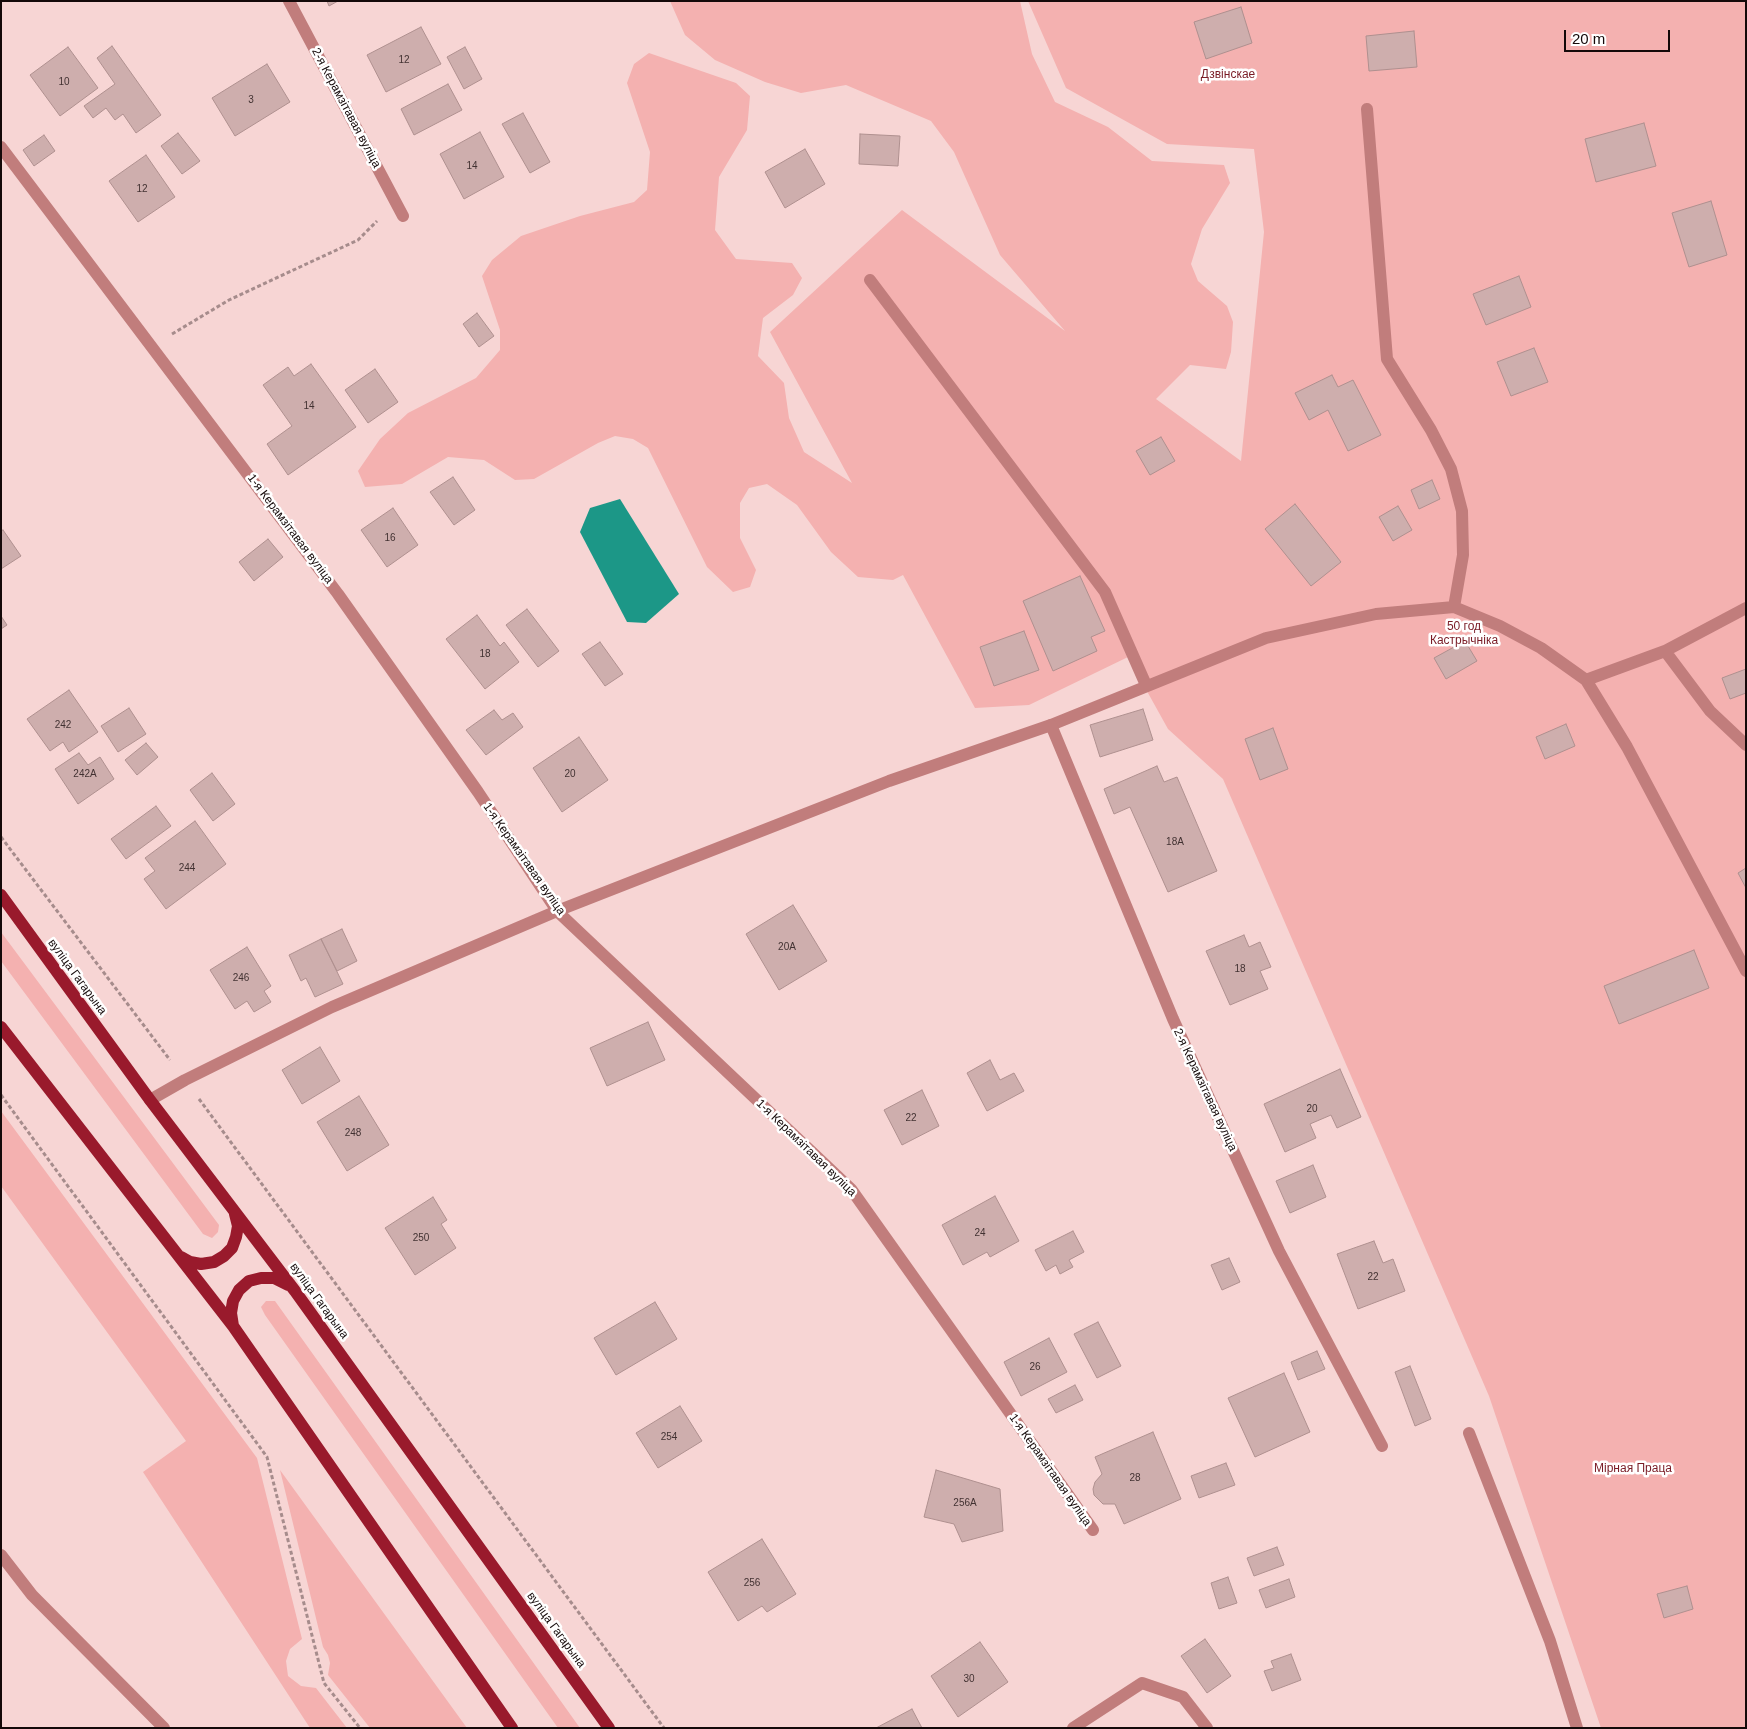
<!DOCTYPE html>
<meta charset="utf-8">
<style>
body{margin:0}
#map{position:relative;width:1747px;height:1729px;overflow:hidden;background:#f7d5d4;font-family:Helvetica,sans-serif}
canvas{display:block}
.frame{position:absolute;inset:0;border:2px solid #140909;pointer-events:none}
.scale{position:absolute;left:1564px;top:30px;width:106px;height:22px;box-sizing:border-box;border:2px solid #140909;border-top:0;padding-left:6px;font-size:15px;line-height:18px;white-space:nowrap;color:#140909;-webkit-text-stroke:4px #fff;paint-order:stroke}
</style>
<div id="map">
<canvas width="1747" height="1729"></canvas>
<div class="frame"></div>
<div class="scale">20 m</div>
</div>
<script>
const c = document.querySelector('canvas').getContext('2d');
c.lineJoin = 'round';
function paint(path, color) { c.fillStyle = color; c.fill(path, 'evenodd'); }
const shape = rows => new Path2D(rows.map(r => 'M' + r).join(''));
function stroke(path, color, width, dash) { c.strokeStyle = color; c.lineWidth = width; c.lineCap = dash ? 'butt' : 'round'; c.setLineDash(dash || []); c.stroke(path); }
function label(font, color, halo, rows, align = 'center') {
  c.font = font + ' Helvetica,sans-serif'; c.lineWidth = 5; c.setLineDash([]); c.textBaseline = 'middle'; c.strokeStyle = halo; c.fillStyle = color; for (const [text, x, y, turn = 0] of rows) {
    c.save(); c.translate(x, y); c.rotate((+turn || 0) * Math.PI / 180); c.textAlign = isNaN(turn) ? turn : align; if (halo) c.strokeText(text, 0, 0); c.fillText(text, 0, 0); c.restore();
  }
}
paint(shape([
 [670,1,1020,1,1032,54,1055,102,1108,127,1152,161,1224,165,1230,183,1202,229,1191,264,1198,281,1227,306,1233,322,1231,352,1226,369,1190,365,1156,399,1241,461,1264,232,1254,149,1167,144,1066,88,1028,1,1746,1,1746,1728,1601,1728,1489,1396,1223,779,1168,729,1128,657,1029,705,975,708,903,575,893,580,858,577,831,552,797,505,767,484,749,488,740,503,740,538,756,570,750,587,733,592,707,567,648,448,633,439,615,436,598,443,534,479,515,480,484,460,448,457,402,484,365,487,358,471,380,439,408,413,476,378,500,350,500,330,482,276,492,260,521,236,580,216,634,202,647,190,650,152,627,83,634,64,649,53,736,83,750,96,747,130,719,177,715,230,736,259,792,263,802,278,793,295,763,318,758,356,784,383,789,418,804,452,852,483,770,332,902,210,1065,331,1000,255,954,152,931,121,846,85,801,93,765,82,715,60,685,35],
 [1,932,219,1225,218,1232,212,1238,203,1234,1,961],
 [1,1111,257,1458,302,1639,290,1649,286,1661,288,1676,301,1686,316,1688,347,1728,310,1728,143,1472,186,1441,1,1186],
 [266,1301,275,1301,580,1728,558,1728,265,1315,261,1307],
 [280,1470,467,1728,370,1728,328,1675,330,1663,328,1655,323,1647]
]), '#f4b1b0');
paint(shape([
 [620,499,679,594,646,623,627,622,580,532,590,508]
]), '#1c9787');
const building = shape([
 [327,1,338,1,329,6,327,1],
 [1241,7,1252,43,1206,59,1194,22,1241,7],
 [421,27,441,64,386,92,367,55,421,27],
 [1414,31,1417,67,1369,71,1366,36,1414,31],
 [112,46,161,115,136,133,123,114,115,120,106,108,93,118,84,106,115,84,97,58,112,46],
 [68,47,98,88,60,116,30,75,68,47],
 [465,47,482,79,464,89,447,57,465,47],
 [267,64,290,102,235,136,212,98,267,64],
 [448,84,462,110,414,135,401,109,448,84],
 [523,113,550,162,530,173,502,124,523,113],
 [1644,123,1656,166,1596,182,1585,139,1644,123],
 [480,132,504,177,464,199,440,154,480,132],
 [178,133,200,161,182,174,161,146,178,133],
 [860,134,900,136,898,166,859,164,860,134],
 [44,135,55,151,34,166,23,150,44,135],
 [805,149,825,184,785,208,765,172,805,149],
 [146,155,175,197,138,222,109,181,146,155],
 [1711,201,1727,255,1689,267,1672,213,1711,201],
 [1519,276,1531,307,1486,325,1473,294,1519,276],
 [477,313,494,336,479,347,463,324,477,313],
 [1534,348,1548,382,1511,396,1497,362,1534,348],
 [311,364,356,427,288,475,267,444,292,426,263,385,288,367,294,376,311,364],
 [375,369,398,402,368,423,345,390,375,369],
 [1332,375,1338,387,1353,380,1381,435,1348,451,1328,410,1309,420,1295,393,1332,375],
 [1161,437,1175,461,1150,475,1136,451,1161,437],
 [453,477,475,510,454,525,430,492,453,477],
 [1432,480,1440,499,1419,509,1411,490,1432,480],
 [1295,504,1341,562,1311,586,1265,529,1295,504],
 [1398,506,1412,530,1393,541,1379,517,1398,506],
 [393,508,418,545,387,567,361,530,393,508],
 [3,530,21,556,1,569,1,531,3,530],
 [268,539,283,557,254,581,239,562,268,539],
 [1080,576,1105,631,1091,637,1097,651,1053,671,1023,601,1080,576],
 [527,609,559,651,538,667,506,625,527,609],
 [477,615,500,646,504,642,519,662,485,689,446,639,477,615],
 [1,616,7,625,1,629,1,616],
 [1024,631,1039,670,994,686,980,647,1024,631],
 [1465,641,1477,661,1446,679,1434,658,1465,641],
 [600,642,623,674,605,686,582,654,600,642],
 [1746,669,1746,693,1730,699,1722,678,1746,669],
 [69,690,98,732,69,752,63,742,50,751,27,719,69,690],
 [129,708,146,734,118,752,101,726,129,708],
 [1143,709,1153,740,1100,757,1090,725,1143,709],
 [494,710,502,720,513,713,523,727,486,755,466,730,494,710],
 [1566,724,1575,746,1545,759,1536,737,1566,724],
 [1273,728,1288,769,1260,780,1245,739,1273,728],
 [579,737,608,780,562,812,533,768,579,737],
 [146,743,158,757,137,775,125,760,146,743],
 [79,753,88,765,100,757,114,779,78,804,55,769,79,753],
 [1157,766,1164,782,1177,777,1217,871,1168,892,1130,807,1114,814,1104,789,1157,766],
 [212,773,235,804,213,821,190,790,212,773],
 [156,806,171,826,126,859,111,839,156,806],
 [195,821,226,864,166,909,144,879,155,871,145,858,195,821],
 [1746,868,1746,888,1738,873,1746,868],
 [793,905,827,961,779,990,746,934,793,905],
 [342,929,357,961,337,971,321,939,342,929],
 [1244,935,1249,947,1260,942,1271,967,1260,971,1268,989,1230,1005,1206,951,1244,935],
 [321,939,343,984,315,997,306,978,301,981,289,955,321,939],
 [247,947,271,986,264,991,271,1002,254,1012,247,1001,235,1009,210,970,247,947],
 [1694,950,1709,988,1619,1024,1604,986,1694,950],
 [648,1022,665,1060,607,1086,590,1048,648,1022],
 [320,1047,340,1081,302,1104,282,1070,320,1047],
 [990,1060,1000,1080,1014,1073,1024,1091,987,1111,967,1073,990,1060],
 [1340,1069,1361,1117,1337,1128,1331,1115,1310,1124,1316,1138,1285,1152,1264,1104,1340,1069],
 [922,1090,939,1126,902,1145,884,1110,922,1090],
 [359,1096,389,1145,347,1171,317,1122,359,1096],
 [1313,1165,1326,1197,1290,1213,1276,1181,1313,1165],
 [995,1196,1019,1241,990,1257,987,1252,963,1265,942,1225,995,1196],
 [433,1197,447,1220,441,1224,456,1248,415,1275,385,1228,433,1197],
 [1073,1231,1084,1252,1069,1260,1073,1267,1060,1274,1056,1265,1046,1271,1035,1250,1073,1231],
 [1374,1241,1383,1263,1393,1259,1405,1291,1358,1309,1337,1254,1374,1241],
 [1229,1258,1240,1282,1222,1290,1211,1265,1229,1258],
 [655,1302,677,1339,616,1375,594,1338,655,1302],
 [1098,1322,1121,1366,1097,1378,1074,1334,1098,1322],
 [1049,1338,1067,1372,1021,1396,1004,1362,1049,1338],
 [1317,1351,1325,1369,1298,1380,1291,1362,1317,1351],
 [1410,1366,1431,1419,1415,1426,1395,1372,1410,1366],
 [1284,1373,1310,1432,1255,1457,1228,1398,1284,1373],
 [1075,1385,1083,1400,1056,1413,1048,1399,1075,1385],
 [680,1406,702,1441,658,1468,636,1433,680,1406],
 [1153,1432,1181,1499,1124,1524,1115,1504,1103,1504,1094,1495,1093,1489,1095,1482,1102,1474,1095,1457,1153,1432],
 [1226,1463,1235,1485,1199,1498,1191,1476,1226,1463],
 [936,1470,1000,1489,1003,1531,962,1542,954,1524,924,1517,936,1470],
 [762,1539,796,1594,767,1612,762,1606,738,1621,708,1572,762,1539],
 [1277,1547,1284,1565,1254,1576,1247,1558,1277,1547],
 [1228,1577,1237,1603,1219,1609,1211,1583,1228,1577],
 [1289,1579,1295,1597,1266,1608,1259,1590,1289,1579],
 [1687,1586,1693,1609,1664,1618,1657,1594,1687,1586],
 [1205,1639,1231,1676,1207,1693,1181,1656,1205,1639],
 [980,1642,1008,1682,958,1717,931,1676,980,1642],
 [1291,1654,1301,1680,1272,1691,1264,1671,1274,1668,1271,1661,1291,1654],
 [912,1709,922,1728,876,1728,912,1709]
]);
paint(building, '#ceaead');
stroke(building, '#af908f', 1);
stroke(shape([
 [172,334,229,300,358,240,377,221],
 [1,837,170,1060],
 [1,1095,267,1457,324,1683,360,1728],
 [199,1099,664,1728]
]), '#a68c8c', 3, [4, 2.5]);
stroke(shape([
 [1367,109,1387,359,1431,430,1451,469,1462,511,1463,555,1454,607],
 [870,280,1105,592,1146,685],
 [1665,651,1746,608],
 [1586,680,1665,651,1710,711,1746,745],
 [1051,725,1266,638,1376,614,1454,607,1500,626,1541,648,1586,680,1627,747,1746,971],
 [1469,1433,1550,1641,1577,1728],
 [1,1555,32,1595,164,1728],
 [1073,1728,1142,1683,1183,1697,1207,1728]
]), '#c17d7c', 12);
stroke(shape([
 [289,1,403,216],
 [1,147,338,594,478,792,557,911,851,1189,1093,1530],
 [150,1100,185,1080,332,1007,557,911,889,781,1051,725,1173,1019,1279,1251,1382,1446]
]), '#c17d7c', 12);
stroke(shape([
 [1,895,150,1100,295,1291,609,1728],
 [1,1027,233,1326,512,1728],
 [181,1257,190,1262,201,1264,214,1262,224,1256,232,1248,236,1237,238,1226,235,1214],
 [233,1326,231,1313,233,1301,239,1290,249,1281,261,1278,274,1278,288,1285]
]), '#991a2c', 12);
label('10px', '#423232', null, [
 ["12",404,60],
 ["10",64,82],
 ["3",251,100],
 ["14",472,166],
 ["12",142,189],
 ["14",309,406],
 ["16",390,538],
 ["18",485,654],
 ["242",63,725],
 ["242А",85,774],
 ["20",570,774],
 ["18А",1175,842],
 ["244",187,868],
 ["20А",787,947],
 ["18",1240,969],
 ["246",241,978],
 ["20",1312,1109],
 ["22",911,1118],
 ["248",353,1133],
 ["24",980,1233],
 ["250",421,1238],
 ["22",1373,1277],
 ["26",1035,1367],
 ["254",669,1437],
 ["28",1135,1478],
 ["256А",965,1503],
 ["256",752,1583],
 ["30",969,1679]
]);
label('12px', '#7a1c26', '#fff', [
 ["Дзвінскае",1228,75],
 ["50 год",1464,627],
 ["Кастрычніка",1464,641],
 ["Мірная Праца",1633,1469]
]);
label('12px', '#140909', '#fff', [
 ["2-я Керамзітавая вуліца",346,108,62],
 ["1-я Керамзітавая вуліца",290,529,53],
 ["1-я Керамзітавая вуліца",524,859,55],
 ["вуліца Гагарына",77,977,54],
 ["2-я Керамзітавая вуліца",1205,1090,65],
 ["1-я Керамзітавая вуліца",806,1148,44],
 ["вуліца Гагарына",319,1301,54],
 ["1-я Керамзітавая вуліца",1050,1470,55],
 ["вуліца Гагарына",556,1630,54]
]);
</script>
